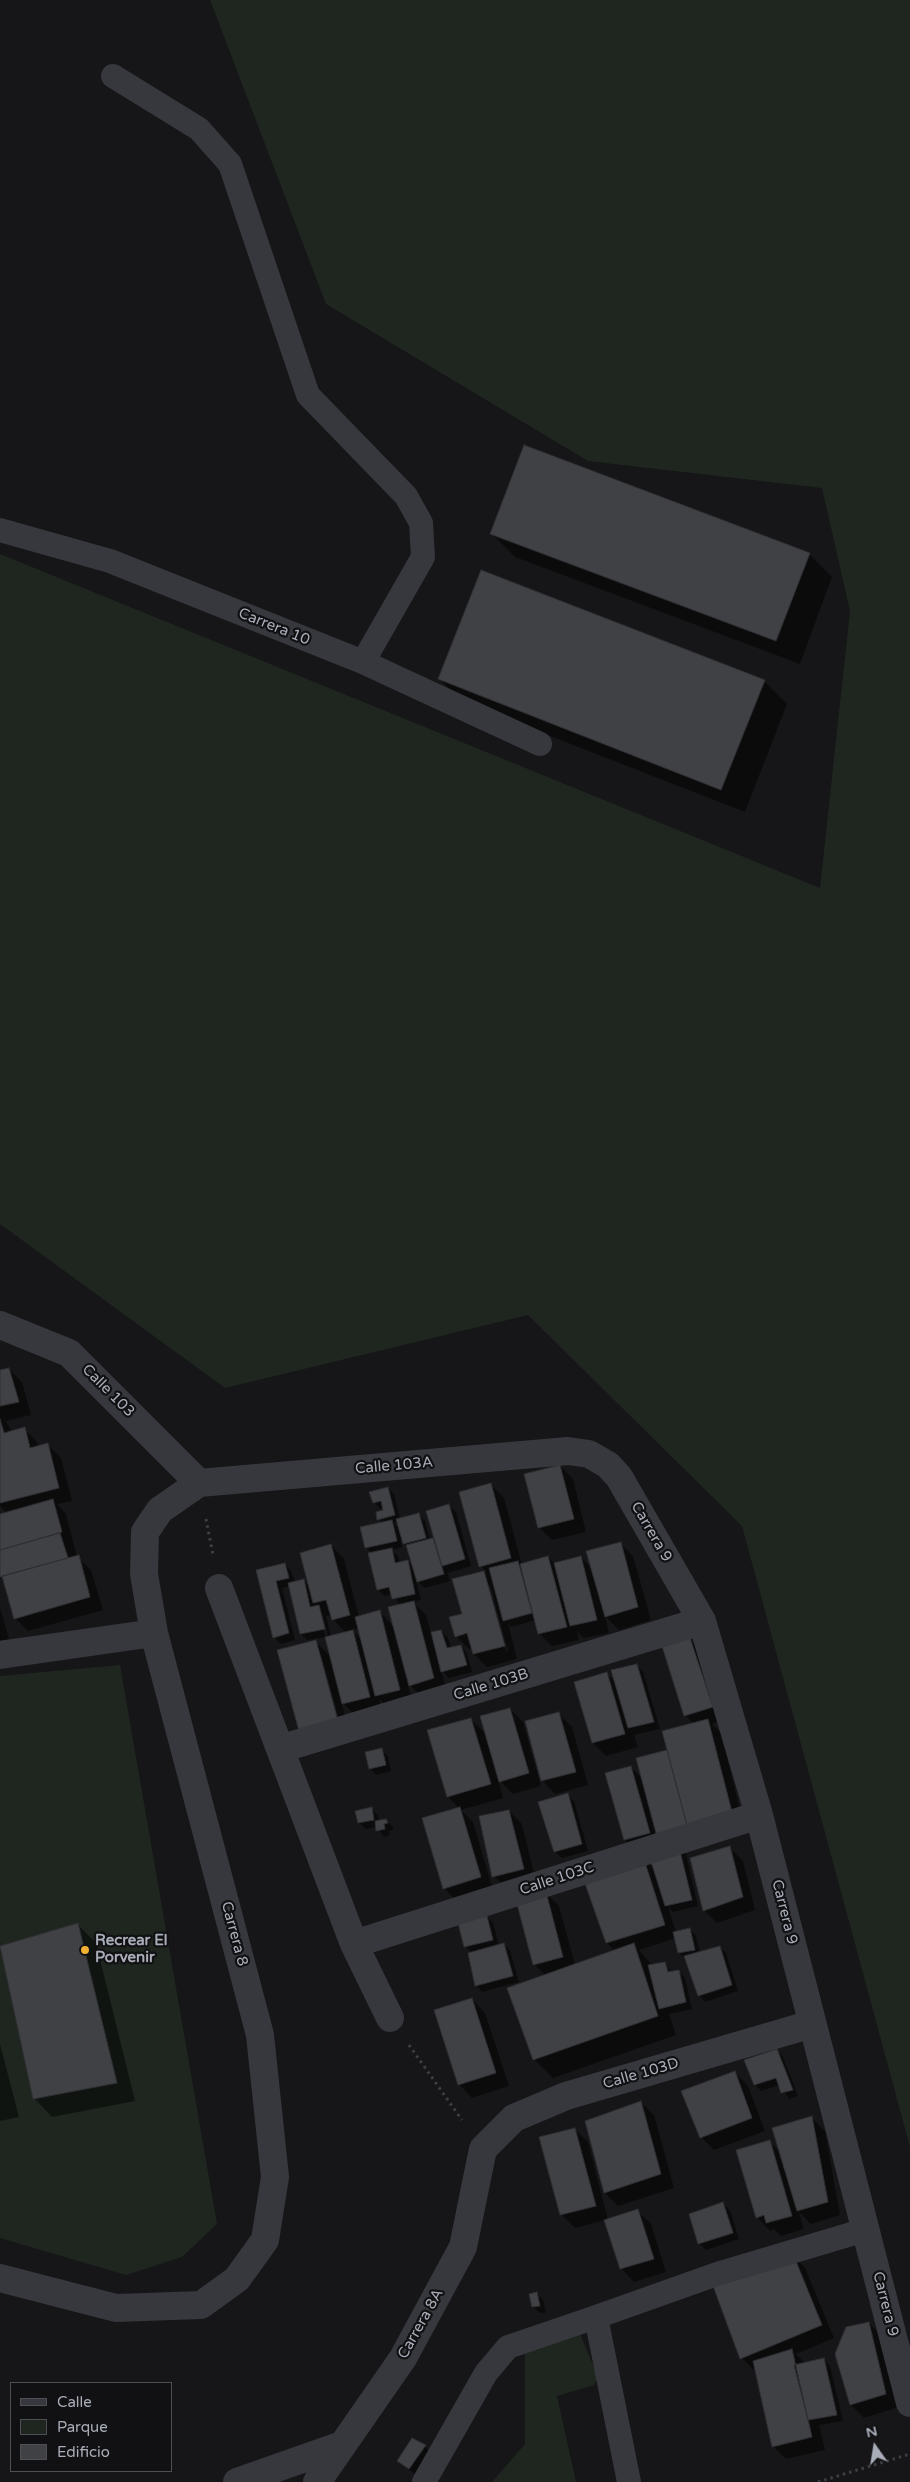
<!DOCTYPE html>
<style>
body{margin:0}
#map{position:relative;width:910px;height:2482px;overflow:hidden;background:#161618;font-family:"Varela Round",sans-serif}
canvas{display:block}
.legend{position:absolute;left:10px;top:2382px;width:162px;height:90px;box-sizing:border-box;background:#111113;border:1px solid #4d4f55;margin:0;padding:6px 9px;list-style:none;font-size:15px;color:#a8adb8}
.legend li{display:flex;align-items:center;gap:10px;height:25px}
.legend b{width:25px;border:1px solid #4d4f55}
.north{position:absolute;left:850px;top:2422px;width:50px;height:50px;-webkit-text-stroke:4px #111113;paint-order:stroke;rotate:347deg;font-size:14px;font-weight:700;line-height:20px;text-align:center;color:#a8adb8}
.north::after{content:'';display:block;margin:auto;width:18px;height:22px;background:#a8adb8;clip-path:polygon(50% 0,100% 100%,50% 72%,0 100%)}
</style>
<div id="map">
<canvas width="910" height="2482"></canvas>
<ul class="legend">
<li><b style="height:6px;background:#37383d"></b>Calle</li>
<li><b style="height:14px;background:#1e261f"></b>Parque</li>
<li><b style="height:14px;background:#404145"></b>Edificio</li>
</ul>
<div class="north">N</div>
</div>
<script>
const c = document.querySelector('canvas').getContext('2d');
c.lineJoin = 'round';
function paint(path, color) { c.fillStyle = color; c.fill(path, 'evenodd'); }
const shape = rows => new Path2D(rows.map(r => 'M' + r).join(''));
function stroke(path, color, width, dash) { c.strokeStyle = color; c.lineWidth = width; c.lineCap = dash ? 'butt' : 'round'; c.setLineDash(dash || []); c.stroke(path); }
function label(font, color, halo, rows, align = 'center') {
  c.font = font + ' "Varela Round",sans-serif'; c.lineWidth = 4.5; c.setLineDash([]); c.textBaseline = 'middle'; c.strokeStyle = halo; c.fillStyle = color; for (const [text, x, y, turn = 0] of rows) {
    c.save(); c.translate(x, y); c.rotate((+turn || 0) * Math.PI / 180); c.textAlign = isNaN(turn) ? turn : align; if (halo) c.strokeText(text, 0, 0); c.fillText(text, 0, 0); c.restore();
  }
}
paint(shape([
 [210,0,910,0,910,2147,742,1526,528,1315,225,1388,0,1224,0,554,820,888,850,611,822,488,588,461,326,304],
 [120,1665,217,2224,182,2257,126,2275,0,2238,0,1676],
 [580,2334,598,2377,594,2385,557,2396,576,2482,492,2482,525,2444,525,2347]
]), '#1e261f');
paint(shape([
 [492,534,809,554,832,577,800,664,515,557],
 [439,679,764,681,787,704,745,812,463,702],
 [9,1369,22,1382,31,1415,6,1421,12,1432,24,1429,37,1442,39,1447,48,1445,61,1458,72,1501,57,1504,66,1514,77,1557,91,1570,103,1610,28,1631,15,1618,5,1581,0,1575,0,1515,7,1513,0,1506,0,1371],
 [560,1466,573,1479,586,1532,552,1540,539,1527],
 [491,1485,504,1498,522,1565,548,1557,555,1564,581,1557,592,1569,620,1543,633,1556,651,1620,619,1630,605,1616,609,1633,584,1638,577,1631,579,1640,552,1646,539,1633,536,1620,511,1627,508,1623,517,1659,487,1667,474,1654,473,1648,469,1649,456,1636,463,1615,454,1580,486,1572,481,1566],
 [487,1586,490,1586,508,1651,506,1652],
 [388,1488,394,1494,400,1519,418,1514,425,1521,430,1540,435,1538,427,1512,449,1506,456,1512,471,1566,448,1573,450,1581,425,1588,416,1580,421,1600,413,1602,426,1615,431,1633,441,1631,448,1638,451,1648,461,1646,467,1653,472,1672,449,1678,441,1670,447,1691,423,1698,407,1682,413,1703,389,1709,379,1699,382,1710,356,1716,341,1701,350,1734,313,1744,300,1731,278,1651,315,1641,331,1657,326,1637,307,1640,301,1634,290,1586,282,1588,295,1640,281,1644,274,1637,258,1571,285,1564,291,1571,295,1582,303,1580,310,1587,301,1554,331,1545,344,1559,359,1617,380,1612,394,1627,390,1608,400,1605,392,1594,384,1596,378,1589,369,1554,372,1553,366,1547,361,1527,382,1523,377,1513,384,1511,383,1508,380,1509,374,1502,371,1492],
 [398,1522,400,1529,394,1523],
 [401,1540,408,1548,414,1568,407,1561,400,1563,398,1556,392,1550,402,1547],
 [320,1613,322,1613,328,1635,325,1636],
 [332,1615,333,1619,346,1633,331,1637,326,1616],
 [360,1628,363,1641,352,1630],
 [319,1655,321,1655,341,1727,338,1727],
 [0,1608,9,1639,0,1641],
 [689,1639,703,1652,725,1720,712,1724,721,1733,745,1830,678,1847,686,1854,698,1906,673,1912,668,1907,676,1932,690,1929,696,1936,700,1953,720,1947,726,1953,738,1991,705,2002,699,1995,686,1959,679,1953,676,1938,639,1950,653,1966,664,1963,672,1973,678,1971,685,1978,692,2009,669,2014,676,2035,553,2078,534,2059,546,1976,534,1964,546,1893,559,1906,575,1965,615,1951,607,1943,643,1858,655,1870,650,1856,638,1853,625,1840,631,1767,643,1779,638,1759,669,1751,694,1724,685,1715],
 [636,1665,643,1672,660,1729,634,1735,638,1747,606,1756,593,1743,576,1683,607,1674,616,1683],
 [510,1709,523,1722,541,1786,513,1794,498,1779,503,1798,461,1810,473,1822,493,1890,457,1901,444,1888,460,1809,448,1797,471,1720,487,1735],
 [559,1714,572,1727,588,1785,555,1794,541,1779],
 [381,1750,388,1756,391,1771,376,1775,370,1768],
 [567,1795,574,1801,588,1851,562,1858,555,1852,540,1803],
 [371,1809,378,1815,379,1822,386,1820,393,1827,393,1830,389,1831,390,1835,384,1837,377,1827,366,1829,359,1823],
 [509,1811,522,1824,536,1882,507,1889,494,1876],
 [730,1848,743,1861,755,1910,717,1923,704,1910],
 [487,1917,493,1923,499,1946,504,1944,510,1951,519,1982,482,1992,476,1985,472,1953,466,1947,460,1924],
 [77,1924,96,1943,135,2101,52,2117,34,2098],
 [472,1999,485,2013,509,2086,472,2098,459,2084],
 [0,2044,19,2117,0,2121],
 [777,2050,783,2057,798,2096,789,2099,780,2085,761,2091,755,2084],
 [734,2072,748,2086,765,2131,714,2150,701,2137],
 [640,2102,654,2115,674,2188,618,2206,605,2193],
 [812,2118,825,2131,840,2215,811,2224,799,2212,804,2229,781,2236,774,2229,770,2231,757,2217,770,2142,780,2152],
 [574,2129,588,2142,608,2220,638,2211,651,2224,666,2272,634,2282,621,2268,605,2220,575,2228,562,2215,540,2138],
 [723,2204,730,2210,739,2239,706,2250,700,2244],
 [792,2255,805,2268,834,2338,796,2354,805,2363,824,2359,830,2366,843,2421,819,2425,825,2450,786,2459,773,2446,757,2370,755,2371,742,2358],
 [536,2294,543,2300,546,2312,540,2313,533,2307],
 [869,2323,882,2336,899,2407,864,2418,851,2405,837,2354],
 [425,2446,431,2453,416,2475,398,2461]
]), '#0007');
const building = shape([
 [524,445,810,553,776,641,490,534,524,445],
 [481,570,765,680,721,790,438,679,481,570],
 [9,1368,19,1402,0,1406,0,1370,9,1368],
 [0,1419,4,1433,25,1427,30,1448,48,1443,59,1488,0,1503,0,1419],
 [560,1465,574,1519,538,1528,524,1474,560,1465],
 [491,1483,511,1558,479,1567,459,1492,491,1483],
 [388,1487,395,1515,377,1520,376,1512,383,1510,381,1501,373,1503,369,1492,388,1487],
 [53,1499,62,1532,0,1550,0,1514,53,1499],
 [449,1504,465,1559,442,1566,426,1511,449,1504],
 [419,1513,426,1538,403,1544,396,1519,419,1513],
 [392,1520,397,1541,365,1548,360,1527,392,1520],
 [60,1533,68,1558,0,1577,0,1550,60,1533],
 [433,1538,444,1574,417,1582,406,1545,433,1538],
 [621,1542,638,1607,605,1617,586,1551,621,1542],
 [331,1544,350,1615,332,1620,326,1600,313,1603,300,1553,331,1544],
 [392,1548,395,1563,408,1560,415,1594,392,1599,389,1587,377,1590,368,1553,392,1548],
 [79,1555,90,1597,14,1619,2,1576,79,1555],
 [548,1556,567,1627,538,1634,520,1564,548,1556],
 [581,1556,597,1620,570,1626,554,1563,581,1556],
 [518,1561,532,1613,503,1621,489,1568,518,1561],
 [285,1563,289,1578,276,1581,289,1633,273,1638,256,1570,285,1563],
 [484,1571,505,1646,473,1654,467,1633,455,1637,449,1617,462,1614,452,1579,484,1571],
 [304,1579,310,1607,319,1605,325,1629,300,1634,288,1583,304,1579],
 [414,1601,434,1678,409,1686,388,1607,414,1601],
 [380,1610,400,1690,375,1696,355,1617,380,1610],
 [353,1630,370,1697,342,1704,325,1637,353,1630],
 [441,1630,447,1648,461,1645,467,1665,441,1672,431,1632,441,1630],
 [690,1638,713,1707,684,1716,662,1646,690,1638],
 [316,1640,338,1721,299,1731,277,1650,316,1640],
 [637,1664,654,1722,628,1728,611,1670,637,1664],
 [607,1672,625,1734,592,1743,574,1682,607,1672],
 [510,1708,529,1773,499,1782,480,1716,510,1708],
 [559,1712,576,1772,541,1781,525,1721,559,1712],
 [471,1718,491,1784,447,1797,427,1730,471,1718],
 [708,1719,733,1816,688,1829,662,1731,708,1719],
 [382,1748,386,1765,369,1769,365,1752,382,1748],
 [667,1750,688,1829,657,1837,636,1758,667,1750],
 [631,1766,650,1833,624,1840,605,1773,631,1766],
 [568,1793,582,1844,554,1852,538,1802,568,1793],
 [372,1807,374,1820,358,1823,355,1811,372,1807],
 [460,1807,481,1877,443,1889,422,1818,460,1807],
 [509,1810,524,1869,492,1877,479,1816,509,1810],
 [386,1819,388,1823,384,1824,385,1829,376,1831,375,1821,386,1819],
 [730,1846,743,1897,703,1911,690,1858,730,1846],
 [679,1847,692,1900,665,1906,649,1855,679,1847],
 [643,1856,665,1925,606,1943,582,1875,643,1856],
 [546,1892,563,1957,533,1965,516,1900,546,1892],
 [487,1916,493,1940,464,1947,458,1923,487,1916],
 [78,1923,117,2083,33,2099,0,1946,78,1923],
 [690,1928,695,1950,678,1953,673,1932,690,1928],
 [504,1943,513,1976,475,1986,468,1953,504,1943],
 [634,1943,658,2016,533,2060,507,1988,634,1943],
 [720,1946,732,1985,698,1996,684,1956,720,1946],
 [665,1962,668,1972,679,1970,686,2002,659,2009,648,1965,665,1962],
 [472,1998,496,2073,458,2085,434,2010,472,1998],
 [777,2049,793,2090,781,2093,776,2078,754,2085,744,2060,777,2049],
 [735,2071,752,2118,700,2138,681,2091,735,2071],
 [641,2101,661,2174,604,2193,585,2121,641,2101],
 [812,2116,828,2202,797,2211,772,2128,812,2116],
 [575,2128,596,2206,560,2215,539,2137,575,2128],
 [770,2140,792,2216,766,2223,764,2215,756,2218,736,2150,770,2140],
 [723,2202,733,2233,698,2244,689,2214,723,2202],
 [638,2209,654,2259,620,2269,604,2220,638,2209],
 [793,2254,822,2325,740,2359,712,2283,793,2254],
 [537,2292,540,2306,532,2307,529,2294,537,2292],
 [869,2322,886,2394,850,2405,835,2354,846,2327,869,2322],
 [792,2349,812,2437,772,2447,753,2361,792,2349],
 [824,2358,837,2415,808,2420,794,2365,824,2358],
 [412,2438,426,2445,409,2469,397,2461,412,2438]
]);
paint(building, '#404145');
stroke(building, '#303034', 1);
stroke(shape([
 [206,1519,213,1555],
 [409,2045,462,2120],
 [818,2482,910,2454]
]), '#3d3f44', 3, [2.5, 4]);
stroke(shape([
 [113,76,199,129,230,164,308,395,406,496,421,523,423,557,363,662],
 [0,530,110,561,363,662,540,744],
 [596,2317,717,2274,865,2230],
 [424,2482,486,2373,508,2347,596,2317,629,2482]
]), '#37383d', 24);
stroke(shape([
 [0,1325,69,1353,199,1483],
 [199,1483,568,1451,589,1454,608,1465,619,1477,702,1621,759,1815,910,2403],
 [219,1588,354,1944,390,2018],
 [0,1655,154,1633],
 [280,1749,702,1621],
 [354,1944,759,1815],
 [0,2278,116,2308,201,2305,237,2279,265,2240,275,2177,260,2035,154,1633,144,1574,145,1532,160,1510,199,1483],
 [237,2482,342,2445],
 [317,2482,403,2358,463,2247,483,2149,514,2118,566,2096,812,2024]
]), '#37383d', 28);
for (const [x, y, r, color] of [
 [85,1950,5,"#f2b134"]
]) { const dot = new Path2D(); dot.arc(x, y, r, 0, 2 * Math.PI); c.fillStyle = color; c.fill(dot); stroke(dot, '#111113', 2); }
label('15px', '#a8adb8', '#111113', [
 ["Carrera 10",274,627,22],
 ["Calle 103",108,1391,45],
 ["Calle 103A",394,1466,-5],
 ["Carrera 9",651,1532,60],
 ["Calle 103B",491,1685,-17],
 ["Calle 103C",557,1879,-18],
 ["Carrera 9",784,1912,76],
 ["Carrera 8",234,1934,75],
 ["Calle 103D",641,2074,-16],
 ["Carrera 9",885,2304,76],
 ["Carrera 8A",421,2324,-61]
]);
label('bold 15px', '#a8adb8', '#111113', [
 ["Recrear El",95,1941],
 ["Porvenir",95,1958]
], 'left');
</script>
